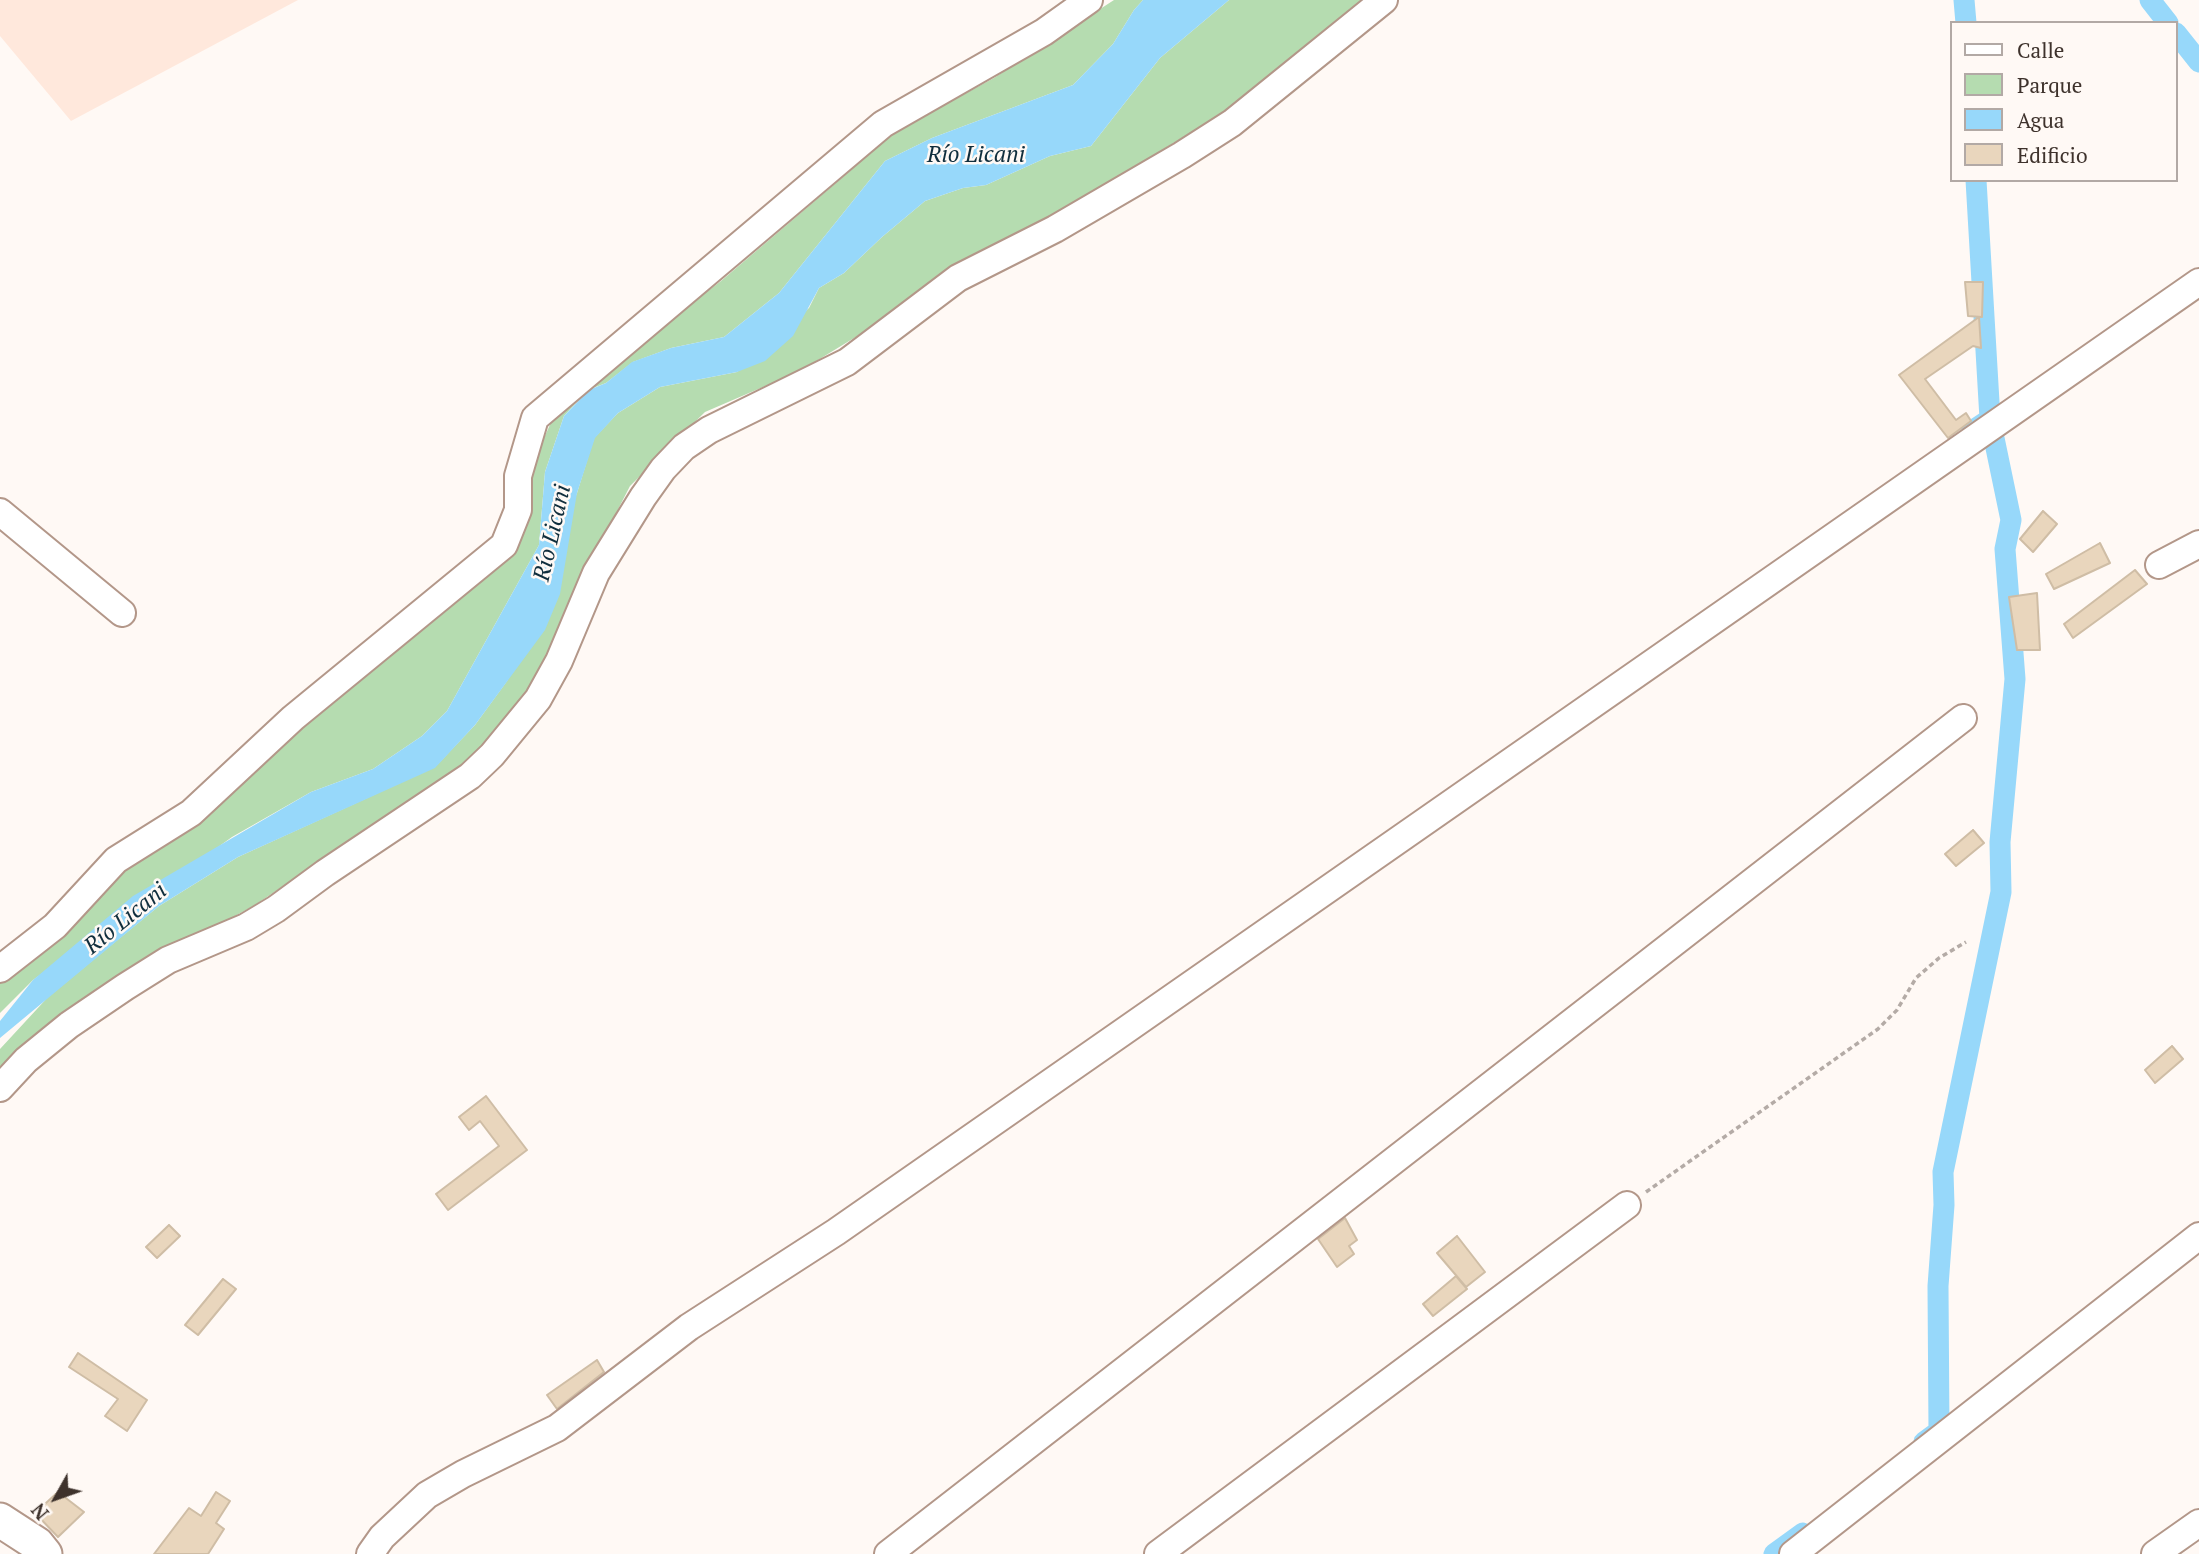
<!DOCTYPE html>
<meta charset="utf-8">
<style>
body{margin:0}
#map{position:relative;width:2199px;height:1554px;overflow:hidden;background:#fff9f5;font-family:"PT Serif",serif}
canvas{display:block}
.legend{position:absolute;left:1950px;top:21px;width:228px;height:161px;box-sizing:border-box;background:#fff9f5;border:2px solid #b2a9a5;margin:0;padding:9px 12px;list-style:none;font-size:21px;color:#3e322c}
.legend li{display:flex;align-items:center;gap:14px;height:35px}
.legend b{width:35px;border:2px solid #b2a9a5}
.north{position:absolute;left:21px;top:1463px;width:70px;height:70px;-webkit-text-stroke:5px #fff9f5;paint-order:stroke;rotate:230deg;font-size:19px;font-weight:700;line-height:28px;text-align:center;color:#3e322c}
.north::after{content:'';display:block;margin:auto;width:24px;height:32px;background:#3e322c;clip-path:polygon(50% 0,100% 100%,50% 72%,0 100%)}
</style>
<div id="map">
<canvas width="2199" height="1554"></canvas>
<ul class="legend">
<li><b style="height:9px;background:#fff"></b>Calle</li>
<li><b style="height:19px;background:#b5dcb0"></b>Parque</li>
<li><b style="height:19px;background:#97d8fa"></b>Agua</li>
<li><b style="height:19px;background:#e9d6bd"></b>Edificio</li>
</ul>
<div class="north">N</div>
</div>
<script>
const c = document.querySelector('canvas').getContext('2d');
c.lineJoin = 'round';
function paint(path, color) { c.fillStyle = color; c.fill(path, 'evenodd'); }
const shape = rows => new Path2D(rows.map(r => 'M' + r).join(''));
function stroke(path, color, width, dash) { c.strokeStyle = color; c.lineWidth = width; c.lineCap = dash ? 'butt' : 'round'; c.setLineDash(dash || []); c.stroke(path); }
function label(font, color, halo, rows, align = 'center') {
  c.font = font + ' "PT Serif",serif'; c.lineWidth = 5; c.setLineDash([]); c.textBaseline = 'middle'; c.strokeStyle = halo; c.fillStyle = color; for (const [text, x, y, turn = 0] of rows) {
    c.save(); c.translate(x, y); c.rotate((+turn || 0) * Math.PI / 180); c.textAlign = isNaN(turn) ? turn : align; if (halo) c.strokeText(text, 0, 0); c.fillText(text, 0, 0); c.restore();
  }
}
paint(shape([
 [0,0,298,0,71,121,0,36]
]), '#ffe8dc');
paint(shape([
 [1114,0,1143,0,1134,10,1113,44,1073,85,932,138,885,161,779,293,724,337,671,348,633,362,606,383,588,390,564,416,545,472,539,545,447,711,422,736,373,769,311,792,232,837,33,980,0,1013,0,976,67,912,174,835,236,780,481,578,553,418,644,339,721,281,850,171,880,140,994,78],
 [1229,0,1376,0,1234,106,800,371,705,412,630,486,577,589,536,680,478,755,255,905,98,991,0,1076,0,1049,49,996,159,906,238,857,435,767,475,725,507,681,577,493,594,438,618,413,660,387,737,372,809,308,819,288,844,273,882,237,925,201,963,188,986,185,1050,156,1091,146,1160,58]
]), '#b5dcb0');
paint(shape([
 [1143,0,1229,0,1160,58,1091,146,1050,156,986,185,963,188,925,201,882,237,844,273,819,288,793,336,765,361,737,372,660,387,618,413,595,438,577,493,560,594,545,630,475,725,435,768,238,857,159,906,0,1038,0,1021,33,980,133,896,311,792,373,769,422,736,447,711,539,545,545,472,564,416,589,390,606,383,632,362,671,348,724,337,779,293,885,161,932,138,1073,85,1113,44,1134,10]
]), '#97d8fa');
stroke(shape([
 [1964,0,1966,23],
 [2150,0,2168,23],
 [2176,33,2199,62],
 [1972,431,1990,419,1976,180],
 [1924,1442,1939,1431,1938,1286,1944,1205,1943,1172,2001,892,2000,842,2015,679,2005,549,2011,520,1990,419],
 [1774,1554,1803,1533]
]), '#97d8fa', 21);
const building = shape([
 [1965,282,1983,282,1982,317,1968,316,1965,282],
 [1979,317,1981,348,1973,346,1925,379,1956,420,1966,413,1971,421,1948,438,1899,375,1979,317],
 [2043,511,2057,524,2033,552,2020,539,2043,511],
 [2100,543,2110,563,2054,589,2046,574,2100,543],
 [2135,570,2147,584,2073,638,2064,624,2135,570],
 [2037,593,2040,650,2017,650,2009,597,2037,593],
 [1973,830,1984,843,1956,866,1945,854,1973,830],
 [2172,1046,2183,1059,2155,1083,2145,1070,2172,1046],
 [486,1096,527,1150,448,1210,436,1194,499,1146,480,1121,469,1130,459,1117,486,1096],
 [1345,1218,1357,1240,1349,1246,1354,1254,1337,1267,1318,1239,1345,1218],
 [169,1225,180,1236,157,1258,146,1247,169,1225],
 [1457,1236,1485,1272,1466,1287,1437,1253,1457,1236],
 [1456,1276,1467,1289,1433,1316,1423,1304,1456,1276],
 [223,1279,236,1289,198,1335,185,1325,223,1279],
 [78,1353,147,1400,127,1431,105,1416,118,1399,69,1367,78,1353],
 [597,1360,604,1372,557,1409,547,1395,597,1360],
 [58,1492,84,1512,58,1537,35,1513,58,1492],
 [216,1492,230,1501,216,1523,224,1529,208,1554,154,1554,189,1508,201,1516,216,1492]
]);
paint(building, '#e9d6bd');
stroke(building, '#cfbda5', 2);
const minor = shape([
 [0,512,122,613],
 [2159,565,2199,544],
 [0,969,55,926,116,860,191,813,293,718,504,545,518,510,518,476,535,418,883,124,1044,32,1089,0],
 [0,1088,26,1060,69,1025,125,987,168,960,246,927,276,909,325,873,470,776,492,755,538,699,559,661,596,573,643,497,663,469,684,447,709,430,847,362,958,278,1055,229,1182,155,1232,123,1384,0],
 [370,1554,382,1537,427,1495,463,1474,557,1428,689,1327,836,1232,2199,282],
 [888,1554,1963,718],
 [1158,1554,1627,1205],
 [1793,1554,2199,1236],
 [2155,1554,2199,1523]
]);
const major = shape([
 [0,1520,37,1544,45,1554]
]);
stroke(minor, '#b39789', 30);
stroke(major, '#b39789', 37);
stroke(shape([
 [1646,1192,1878,1029,1897,1010,1916,978,1939,958,1966,942]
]), '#b4aba6', 3.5, [5, 3.5]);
stroke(minor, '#fff', 26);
stroke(major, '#fff', 33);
label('italic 23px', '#102e3d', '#fff9f5', [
 ["Río Licani",976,155],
 ["Río Licani",553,533,-77],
 ["Río Licani",126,919,-39]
]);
</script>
